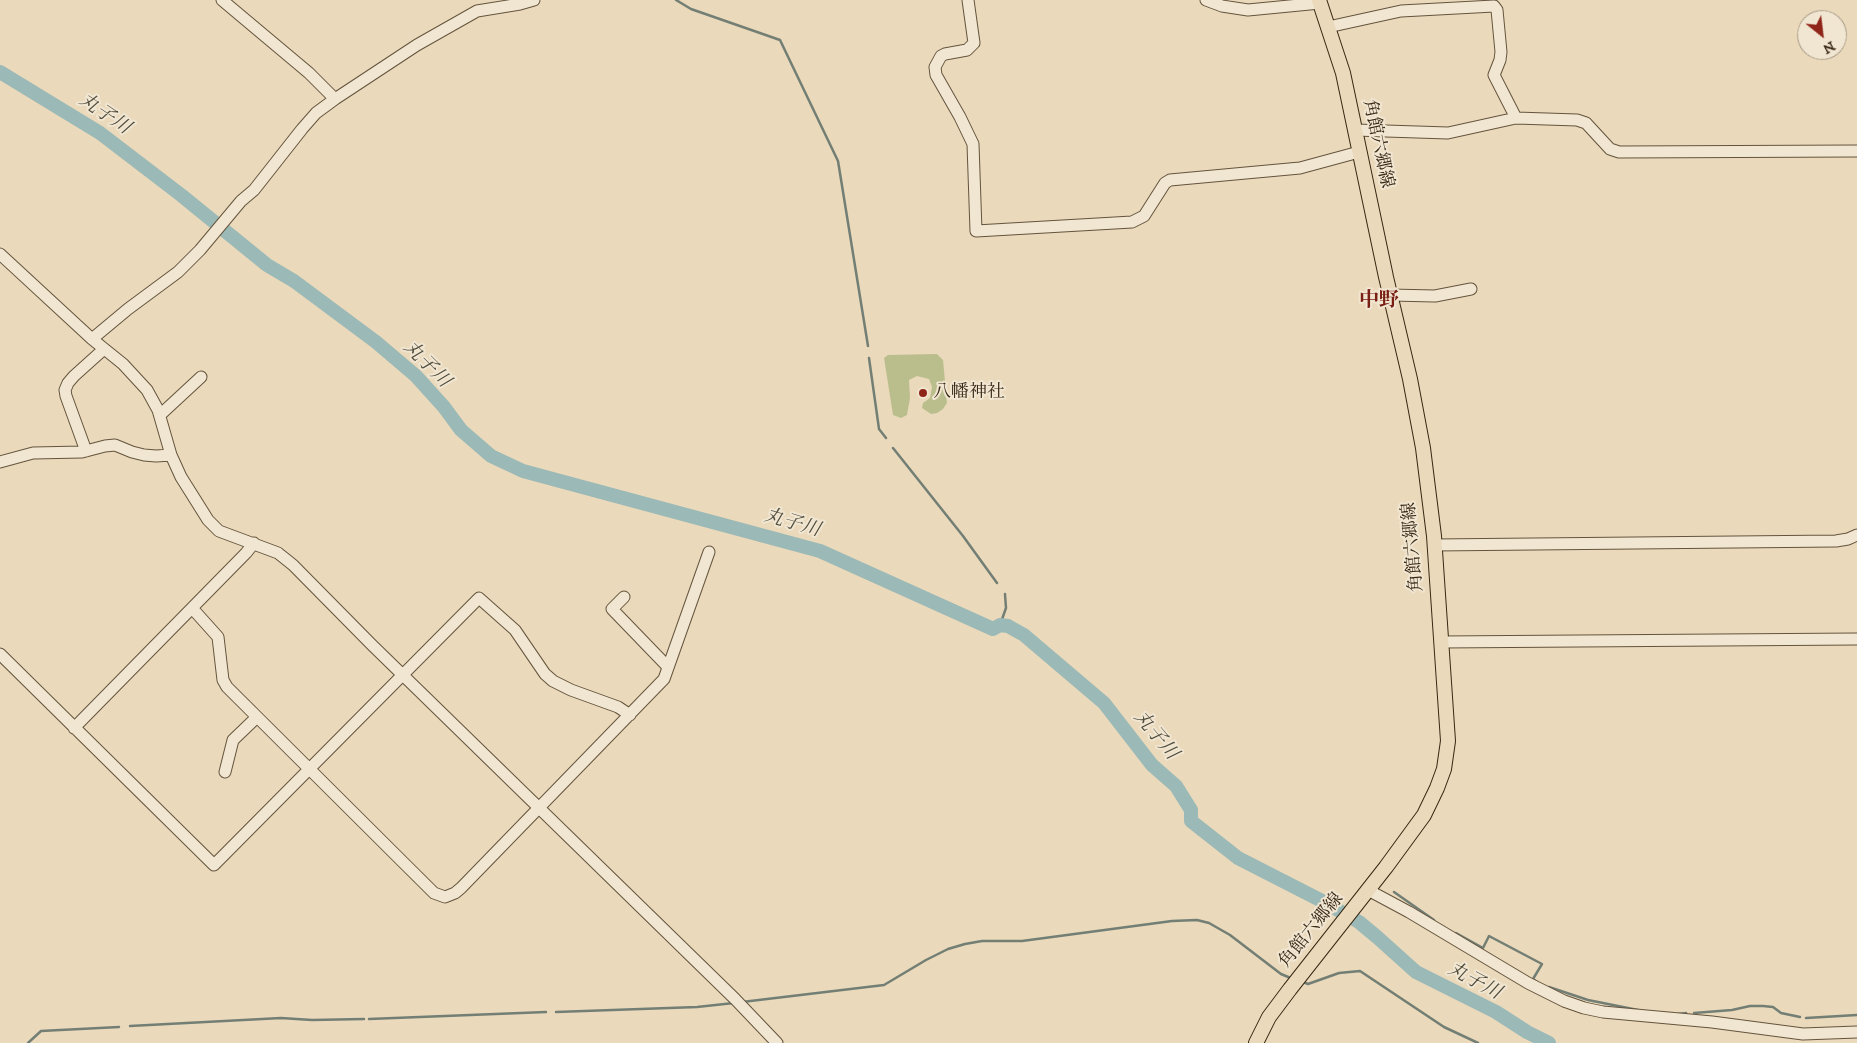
<!DOCTYPE html>
<meta charset="utf-8">
<style>
body{margin:0}
#map{position:relative;width:1857px;height:1043px;overflow:hidden;background:#ead9ba;font-family:"IM FELL DW Pica",serif}
canvas{display:block}
.north{position:absolute;left:1797px;top:10px;width:50px;height:50px;box-sizing:border-box;background:#f1e6d2;border:1px solid #a79a86;border-radius:50%;rotate:151deg;font-size:14px;font-weight:700;line-height:20px;text-align:center;color:#382813}
.north::after{content:'';display:block;margin:auto;width:18px;height:22px;background:#8f2418;clip-path:polygon(50% 0,100% 100%,50% 72%,0 100%)}
</style>
<div id="map">
<canvas width="1857" height="1043"></canvas>
<div class="north">N</div>
</div>
<script>
const c = document.querySelector('canvas').getContext('2d');
c.lineJoin = 'round';
function paint(path, color) { c.fillStyle = color; c.fill(path, 'evenodd'); }
const shape = rows => new Path2D(rows.map(r => 'M' + r).join(''));
function stroke(path, color, width, dash) { c.strokeStyle = color; c.lineWidth = width; c.lineCap = dash ? 'butt' : 'round'; c.setLineDash(dash || []); c.stroke(path); }
function label(font, color, halo, rows, align = 'center') {
  c.font = font + ' "IM FELL DW Pica","Noto Serif JP",serif'; c.lineWidth = 4; c.setLineDash([]); c.textBaseline = 'middle'; c.strokeStyle = halo; c.fillStyle = color; for (const [text, x, y, turn = 0] of rows) {
    c.save(); c.translate(x, y); c.rotate((+turn || 0) * Math.PI / 180); c.textAlign = isNaN(turn) ? turn : align; if (halo) c.strokeText(text, 0, 0); c.fillText(text, 0, 0); c.restore();
  }
}
paint(shape([
 [937,354,943,360,947,403,943,409,937,413,931,414,922,408,923,403,930,398,932,387,929,379,917,376,909,380,910,398,907,415,901,418,893,415,884,358,888,355]
]), '#babe8d');
stroke(shape([
 [676,0,691,9,780,40,838,161,868,346],
 [869,358,879,429,886,438],
 [893,448,963,536,997,583],
 [1000,625,1006,608,1005,594],
 [1394,892,1434,920],
 [1456,933,1483,948,1489,936,1542,964,1533,979,1537,982],
 [1303,982,1308,984,1339,973,1360,971,1444,1027,1478,1043],
 [1549,987,1588,1000,1638,1010],
 [742,1002,884,985,926,960,948,949,965,944,982,941,1022,941,1172,921,1197,920,1209,923,1230,935,1281,974,1293,979],
 [556,1012,697,1007,734,1003],
 [1694,1013,1732,1010,1750,1006,1763,1006,1773,1007,1781,1013,1800,1017],
 [1678,1014,1686,1013],
 [1806,1018,1857,1015],
 [369,1019,546,1012],
 [130,1026,281,1018,312,1020,364,1019],
 [28,1043,41,1031,119,1027]
]), '#737f75', 2.5);
stroke(shape([
 [0,72,100,133,181,195,267,265,294,281,376,342,416,376,444,407,461,430,491,456,523,471,820,551,993,629,1000,625,1008,626,1024,635,1104,703,1152,765,1176,786,1191,810,1191,821,1238,858,1326,903,1359,922,1377,937,1416,972,1496,1012,1527,1032,1549,1043]
]), '#9ab9b7', 14);
const minor = shape([
 [222,0,309,73,335,99],
 [968,0,974,43,967,50,945,54,941,56,935,67,936,75,960,117,973,144,976,231,1132,222,1144,216,1165,183,1170,180,1300,168,1359,152],
 [1206,0,1222,6,1248,10,1320,3],
 [1328,27,1401,11,1494,6,1497,10,1501,52,1500,60,1494,75,1516,118],
 [1355,130,1448,133,1516,118,1577,120,1586,123,1610,149,1619,152,1857,151],
 [0,254,92,339,123,364,147,390,158,410,171,455,181,477,208,520,219,531,278,553,293,565,372,645,735,999,777,1043],
 [1390,295,1435,296,1471,289],
 [92,339,128,309,178,272,200,250,241,201,254,190,302,129,316,113,335,99,417,45,477,11,520,4,534,0],
 [160,415,201,377],
 [86,451,66,396,65,390,68,383,74,376,104,349],
 [0,462,33,453,82,452,105,446,115,445,132,452,144,455,156,456,171,455],
 [1434,545,1836,541,1848,539,1857,535],
 [624,597,612,609,668,667],
 [192,608,218,637,223,680,227,687,434,893,445,897,455,893,461,888,664,679,709,552],
 [1441,642,1857,639],
 [0,654,214,865,479,598,515,630,545,674,553,681,571,690,618,707,630,715],
 [74,728,246,553,254,543],
 [225,772,233,740,257,717],
 [1368,890,1409,912,1528,983,1564,1001,1584,1008,1603,1012,1712,1022,1803,1034,1857,1032]
]);
const major = shape([
 [1256,1043,1269,1017,1290,989,1386,867,1424,815,1437,788,1444,769,1448,741,1434,536,1423,448,1410,379,1386,277,1343,73,1319,0]
]);
stroke(minor, '#64543d', 13);
stroke(major, '#382813', 16);
stroke(minor, '#f1e6d2', 11);
stroke(major, '#ead9ba', 14);
for (const [x, y, r, color] of [
 [923,393,5,"#8f2418"]
]) { const dot = new Path2D(); dot.arc(x, y, r, 0, 2 * Math.PI); c.fillStyle = color; c.fill(dot); stroke(dot, '#f1e6d2', 2); }
label('18px', '#382813', '#f1e6d2', [
 ["角館六郷線",1377,144,78],
 ["角館六郷線",1414,547,-95],
 ["角館六郷線",1312,931,-51]
]);
label('18px', '#382813', '#f1e6d2', [
 ["八幡神社",933,393]
], 'left');
label('italic 19px', '#504c3c', '#f1e6d2', [
 ["丸子川",104,115,34],
 ["丸子川",426,365,45],
 ["丸子川",792,524,16],
 ["丸子川",1155,736,50],
 ["丸子川",1474,982,28]
]);
label('bold 20px', '#7a1f14', '#f1e6d2', [
 ["中野",1379,302]
]);
</script>
